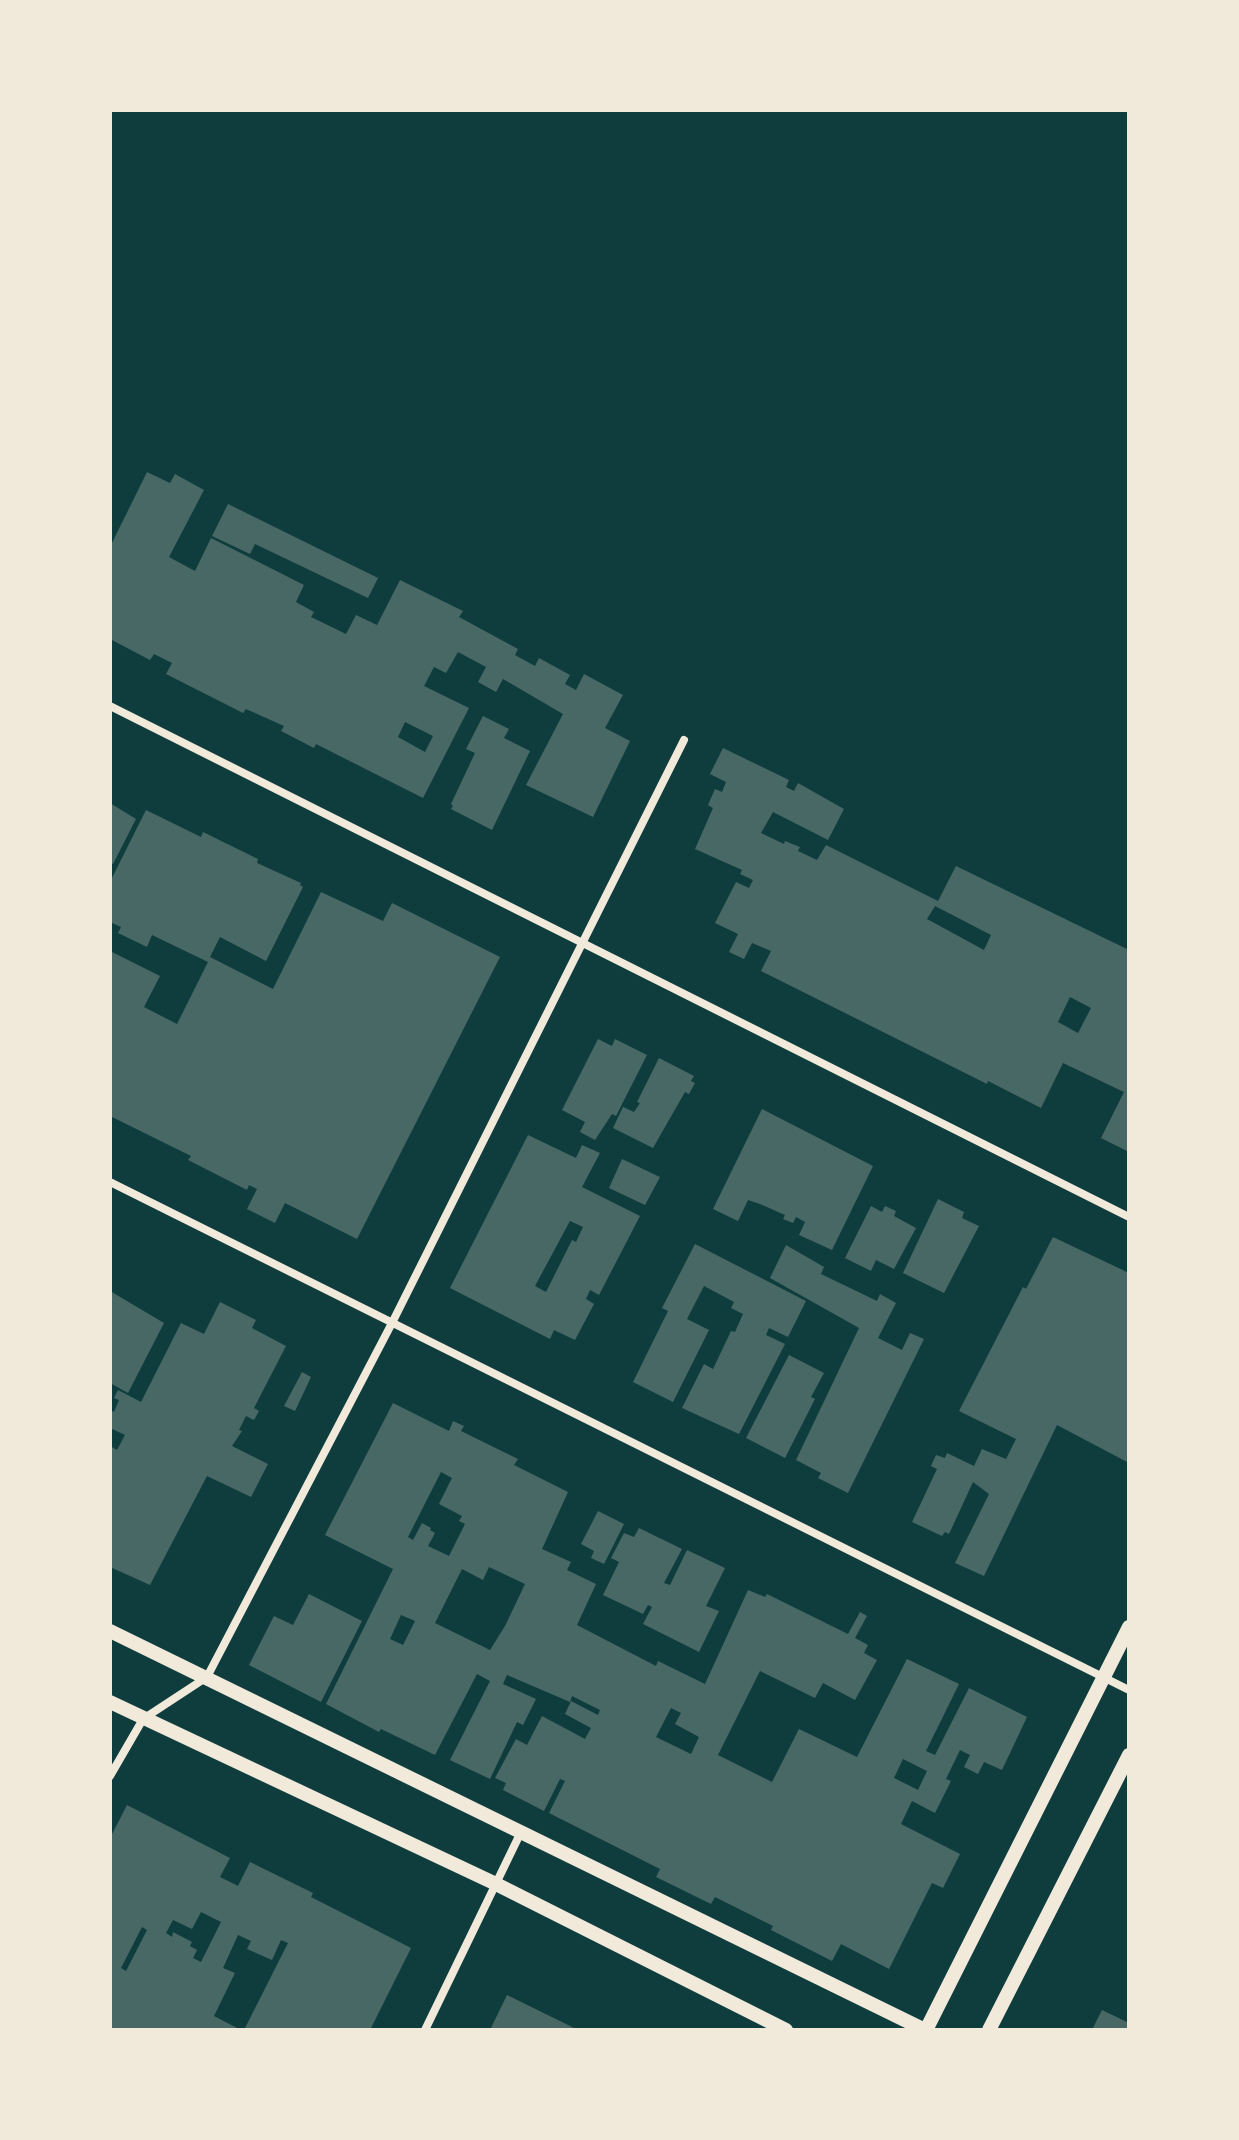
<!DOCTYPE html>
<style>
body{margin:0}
#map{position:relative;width:1239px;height:2140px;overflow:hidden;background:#0f3d3e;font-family:Quicksand,sans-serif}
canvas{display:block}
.frame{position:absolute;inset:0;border:112px solid #f1e9da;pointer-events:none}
</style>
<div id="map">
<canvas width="1239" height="2140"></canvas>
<div class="frame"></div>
</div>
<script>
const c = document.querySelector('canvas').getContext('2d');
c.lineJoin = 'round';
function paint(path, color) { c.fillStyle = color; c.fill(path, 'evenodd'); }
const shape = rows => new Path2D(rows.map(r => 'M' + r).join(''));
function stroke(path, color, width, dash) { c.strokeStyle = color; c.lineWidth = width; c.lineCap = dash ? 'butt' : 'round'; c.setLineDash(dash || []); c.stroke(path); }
paint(shape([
 [147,472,170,483,175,474,204,490,169,557,195,571,211,538,304,585,296,602,314,612,311,617,346,634,356,615,377,625,400,580,463,611,459,617,518,649,515,655,535,666,539,658,570,675,565,684,576,690,584,674,623,695,605,728,630,741,593,817,526,785,563,714,503,679,496,692,478,682,486,667,458,652,446,673,434,667,424,686,469,708,423,798,316,744,314,748,281,731,284,726,246,709,243,713,166,674,172,663,154,654,150,660,110,639,110,547],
 [405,722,433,736,425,752,398,737],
 [228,504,378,578,368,598,255,544,250,554,212,536],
 [483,716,509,729,504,738,530,751,492,830,451,809,453,806,451,804,475,753,466,749],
 [723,748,789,780,786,787,794,791,798,783,844,809,828,840,773,812,761,833,784,844,785,841,800,847,798,851,817,860,826,845,938,901,956,866,1129,950,1129,1152,1101,1138,1124,1092,1063,1063,1041,1108,988,1081,987,1084,761,971,771,951,752,943,744,959,729,952,738,934,715,923,736,882,749,888,753,880,740,874,742,870,695,849,713,808,708,805,715,789,722,792,726,782,710,774],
 [935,906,991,935,984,950,927,919],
 [1070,997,1091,1008,1078,1033,1058,1022],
 [110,803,136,819,113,864,110,863],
 [146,810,201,837,203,832,258,859,257,863,301,883,300,885,303,887,266,961,220,937,210,957,273,989,321,892,383,921,392,903,500,957,357,1239,285,1203,275,1223,247,1209,257,1189,249,1185,247,1190,188,1160,191,1156,110,1116,110,951,160,976,144,1007,177,1024,208,962,152,935,147,947,118,933,121,927,110,922,110,882],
 [598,1039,612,1046,615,1039,647,1055,616,1116,612,1114,595,1140,580,1132,585,1122,562,1110],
 [659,1058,694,1076,691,1081,695,1083,689,1094,685,1092,653,1148,613,1128,623,1107,634,1112,640,1103,637,1102],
 [762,1109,873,1166,832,1250,799,1235,805,1222,796,1217,793,1223,783,1219,785,1215,760,1204,748,1200,738,1221,713,1209],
 [528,1135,576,1158,582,1145,600,1153,582,1187,640,1216,599,1295,590,1290,586,1299,594,1304,575,1340,554,1330,550,1339,450,1288],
 [570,1221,583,1227,576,1242,572,1240,546,1292,535,1286],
 [622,1159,660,1177,645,1205,609,1188],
 [938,1199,964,1212,962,1218,979,1226,944,1293,903,1273],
 [871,1206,882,1212,885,1206,896,1211,894,1216,916,1228,894,1269,876,1260,871,1271,845,1258],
 [1053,1237,1129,1273,1129,1463,1057,1425,984,1576,955,1563,989,1494,973,1482,949,1534,945,1532,942,1536,912,1522,937,1469,931,1466,936,1455,945,1458,947,1453,974,1466,982,1449,1006,1459,1016,1439,959,1411,1023,1287,1026,1289],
 [695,1244,806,1301,788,1337,769,1328,766,1335,785,1344,739,1434,682,1408,704,1364,713,1369,731,1331,735,1332,743,1314,731,1308,734,1302,704,1286,687,1319,709,1330,673,1402,633,1382,668,1311,662,1308],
 [786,1245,824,1267,821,1274,877,1301,880,1294,896,1303,878,1338,902,1350,910,1333,924,1339,848,1493,818,1478,821,1473,796,1460,859,1328,770,1278],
 [110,1291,164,1323,128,1393,110,1383],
 [220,1302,256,1320,252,1328,286,1346,254,1408,259,1411,254,1420,246,1416,239,1430,242,1431,232,1446,268,1464,251,1497,207,1476,150,1585,110,1567,110,1446,117,1450,125,1435,110,1428,110,1410,114,1412,119,1400,114,1398,118,1390,141,1402,181,1323,204,1334],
 [789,1355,824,1373,811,1397,815,1399,785,1458,746,1438],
 [302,1372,311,1377,295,1411,284,1406],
 [393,1403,449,1431,453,1421,464,1426,461,1431,518,1459,514,1465,568,1492,542,1549,571,1562,567,1570,596,1584,577,1625,656,1666,658,1661,705,1684,748,1590,765,1597,767,1594,848,1634,860,1612,867,1616,855,1638,868,1645,864,1653,877,1660,855,1700,823,1683,815,1698,760,1671,718,1755,772,1782,799,1729,857,1757,907,1659,959,1684,926,1751,935,1755,969,1688,1027,1717,1002,1770,984,1762,978,1774,964,1767,970,1755,960,1750,946,1779,951,1781,935,1813,912,1801,901,1824,960,1854,943,1888,932,1883,889,1969,841,1944,832,1961,771,1930,773,1926,715,1897,711,1904,656,1877,660,1869,549,1813,565,1781,560,1779,544,1811,503,1790,506,1783,495,1778,516,1739,527,1745,542,1716,585,1739,591,1728,565,1714,571,1701,598,1715,600,1710,572,1696,570,1702,507,1675,503,1684,536,1699,523,1725,517,1722,490,1779,450,1760,490,1681,477,1674,435,1755,381,1729,379,1732,326,1704,393,1569,325,1535],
 [441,1472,452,1478,439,1504,462,1516,459,1521,465,1524,449,1556,428,1546,435,1533,430,1530,431,1528,422,1523,413,1540,408,1537],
 [489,1567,525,1584,505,1626,490,1650,435,1623,462,1569,483,1580],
 [401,1615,415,1621,403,1645,390,1639],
 [671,1708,681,1713,675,1724,699,1737,691,1754,656,1737],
 [903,1759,927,1771,918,1790,894,1778],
 [598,1511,624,1524,604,1564,591,1558,594,1551,581,1544],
 [639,1528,682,1549,664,1583,670,1585,687,1550,725,1568,706,1606,719,1611,699,1652,643,1624,652,1607,648,1605,643,1614,603,1595,619,1562,611,1558,624,1533,634,1537],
 [309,1594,362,1621,321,1702,249,1665,274,1616,293,1625],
 [127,1805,230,1858,220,1877,238,1886,250,1862,313,1893,311,1897,411,1948,370,2030,244,2030,288,1943,281,1940,272,1960,247,1949,251,1941,238,1935,223,1968,235,1973,214,2016,241,2030,110,2030,110,1838],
 [201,1912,221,1922,201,1962,193,1958,197,1950,190,1946,192,1942,173,1932,172,1937,166,1933,173,1920,192,1929],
 [142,1927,147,1930,126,1971,121,1968],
 [507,1995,568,2025,578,2030,490,2030],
 [1102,2010,1129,2023,1129,2030,1092,2030]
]), '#486865');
stroke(shape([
 [110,706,1129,1217],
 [110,1182,1129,1690],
 [110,1776,143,1719,207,1677,392,1323,684,740],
 [425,2030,520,1834]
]), '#f1e9da', 8);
stroke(shape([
 [110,1631,925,2030],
 [110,1702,494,1883,786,2030],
 [926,2030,1129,1627],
 [989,2030,1129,1755]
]), '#f1e9da', 14);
</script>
